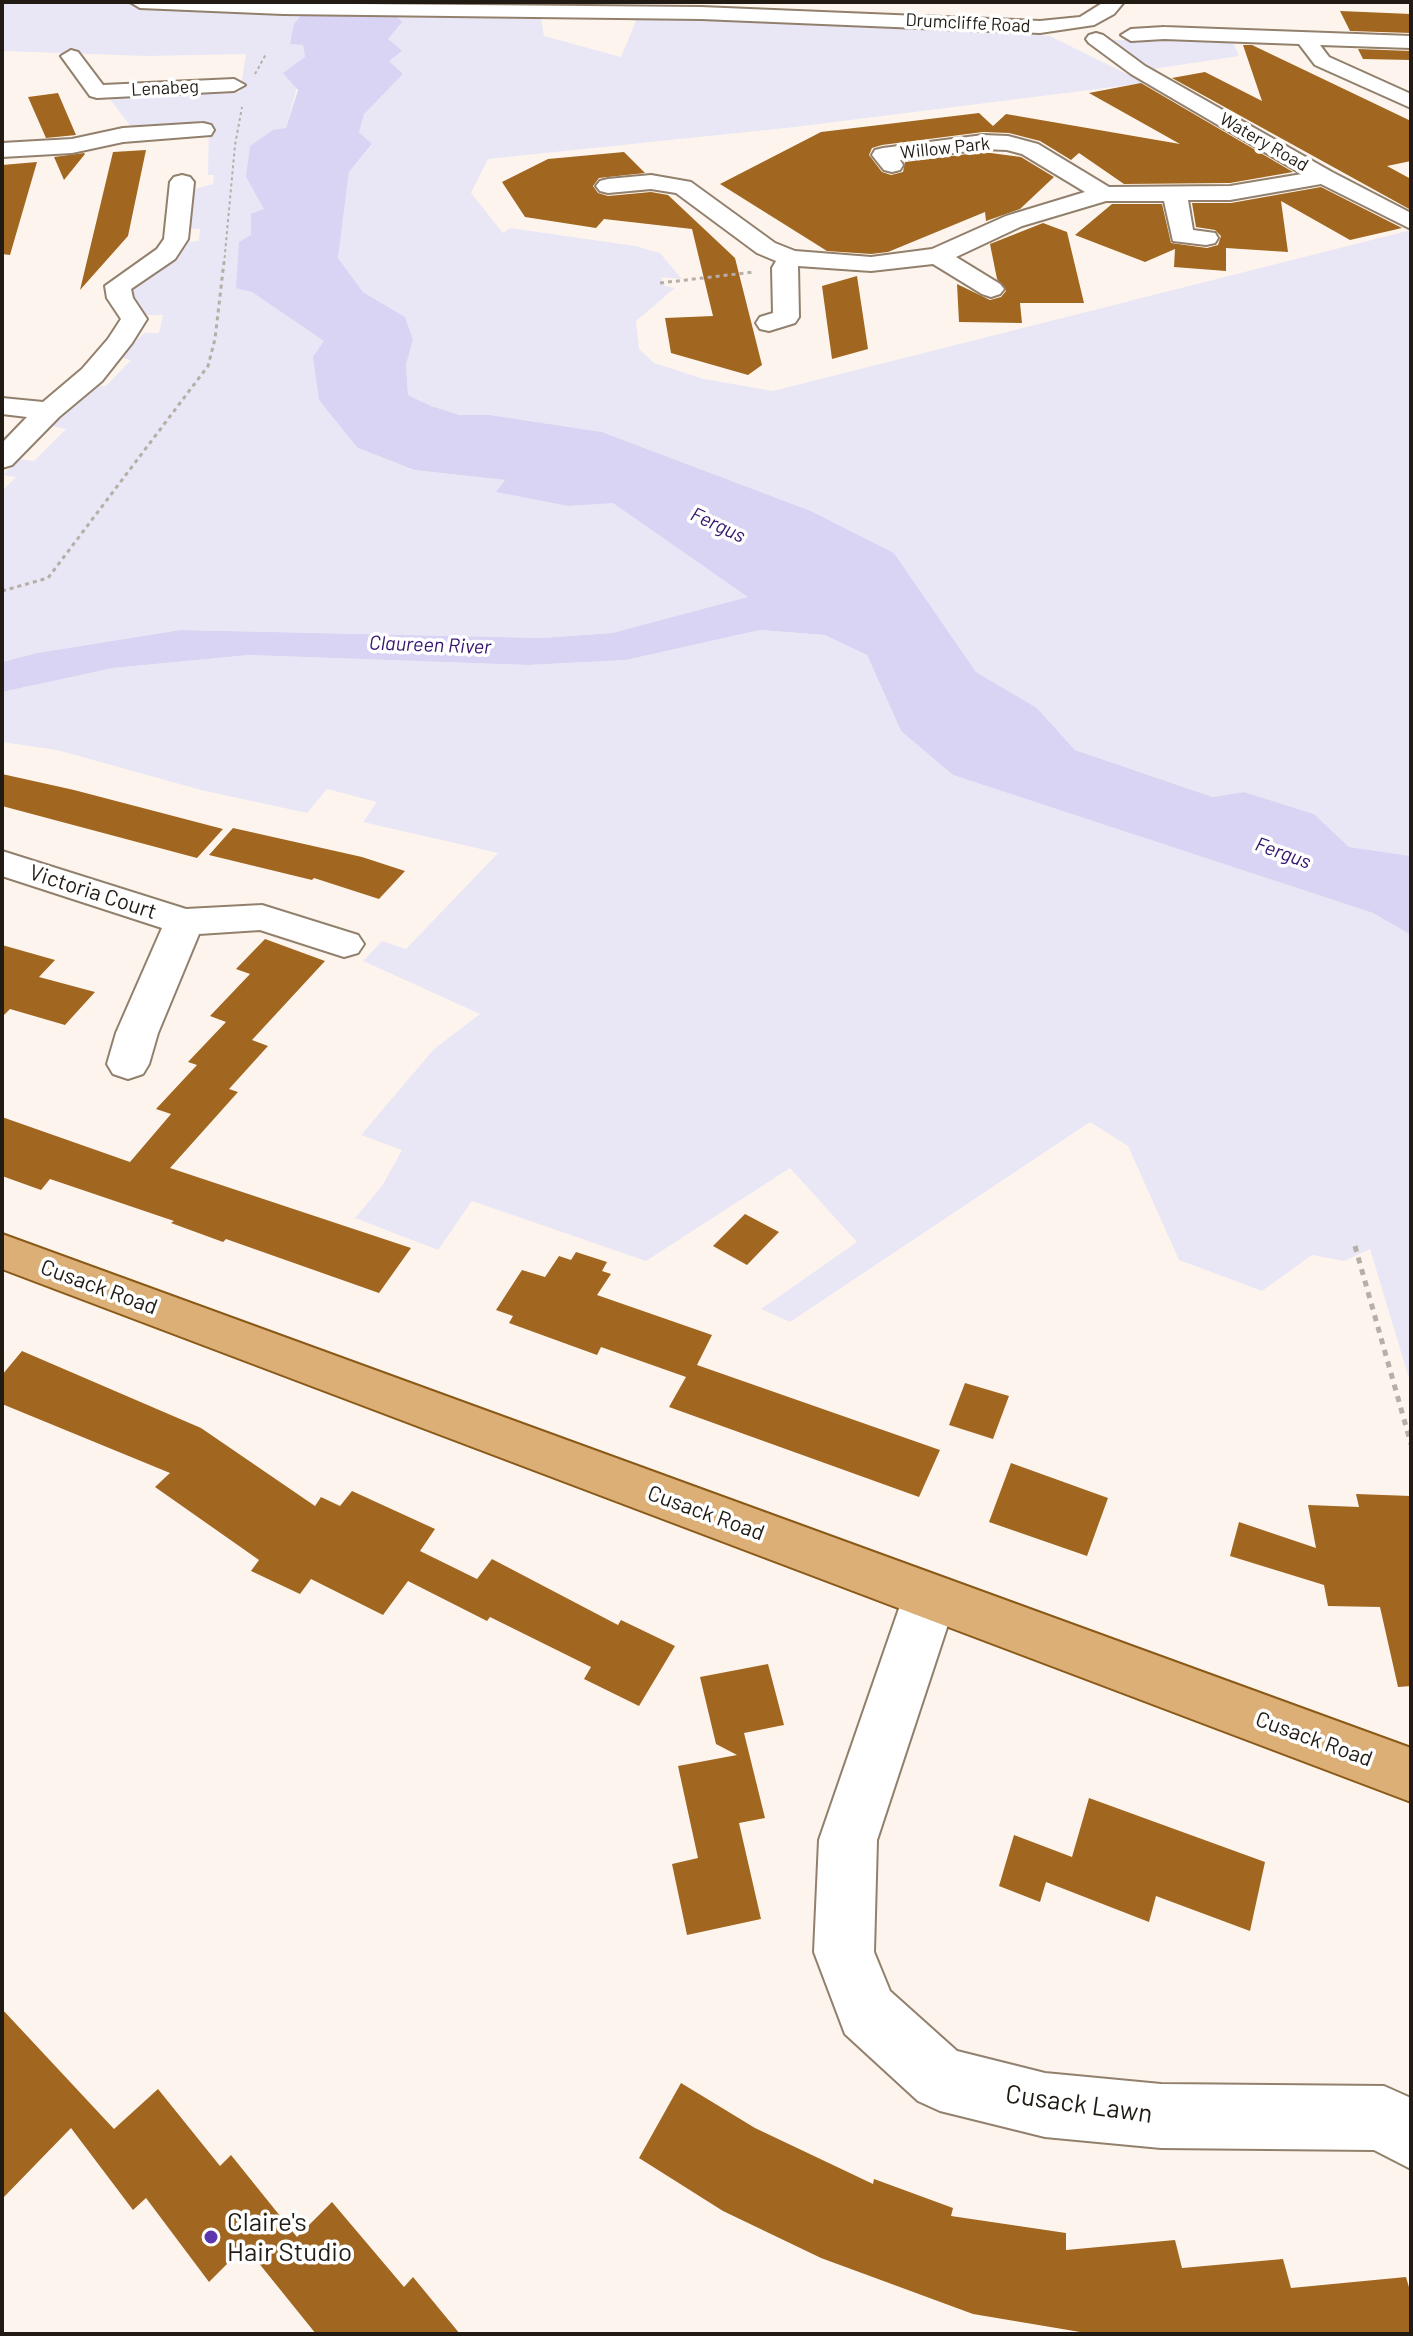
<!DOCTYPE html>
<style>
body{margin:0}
#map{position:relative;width:1413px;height:2336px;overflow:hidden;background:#fdf5ed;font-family:Barlow,sans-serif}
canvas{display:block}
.frame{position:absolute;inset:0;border:4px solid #221b14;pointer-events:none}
</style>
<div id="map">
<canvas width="1413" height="2336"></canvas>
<div class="frame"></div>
</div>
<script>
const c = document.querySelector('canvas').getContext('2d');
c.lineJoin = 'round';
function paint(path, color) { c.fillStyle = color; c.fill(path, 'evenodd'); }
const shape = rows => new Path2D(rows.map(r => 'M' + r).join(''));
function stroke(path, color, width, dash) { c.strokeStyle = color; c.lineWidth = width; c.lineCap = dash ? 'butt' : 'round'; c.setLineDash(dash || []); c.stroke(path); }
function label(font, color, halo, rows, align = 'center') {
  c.font = font + ' Barlow,sans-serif'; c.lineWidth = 7; c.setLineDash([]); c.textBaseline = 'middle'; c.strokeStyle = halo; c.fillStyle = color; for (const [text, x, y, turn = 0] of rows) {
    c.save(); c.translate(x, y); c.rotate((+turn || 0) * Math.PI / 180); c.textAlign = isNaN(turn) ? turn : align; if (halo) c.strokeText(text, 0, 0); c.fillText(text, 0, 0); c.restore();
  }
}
paint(shape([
 [2,2,93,2,305,12,290,43,303,45,305,57,286,128,246,177,265,209,251,235,236,287,252,292,325,341,358,448,413,470,505,480,497,492,568,506,613,502,749,597,612,633,543,638,180,630,37,653,2,662,2,491,16,477,3,475,18,459,34,461,66,429,52,426,90,385,106,386,131,360,121,358,121,355,144,333,159,333,163,315,147,315,127,294,127,287,185,242,199,241,200,229,187,229,191,190,213,184,214,175,208,175,209,122,175,124,174,128,132,128,109,98,193,94,194,90,210,89,210,93,240,92,246,54,147,56,2,51],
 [392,12,540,13,544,36,621,57,638,16,967,27,1050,36,1145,83,795,127,488,159,471,193,503,233,510,228,635,246,660,253,682,279,661,277,665,286,675,288,636,321,639,349,654,363,704,379,773,391,1411,230,1411,856,1349,847,1314,814,1244,792,1214,797,1075,750,1037,708,976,672,894,553,811,511,602,432,490,415,460,415,431,406,408,395,406,365,413,339,405,317,363,292,338,258,349,172,372,145,359,132,364,113,403,74,389,61,388,39],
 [1103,40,1232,40,1239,56,1153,69],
 [760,630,826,635,867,655,901,731,953,775,1373,913,1411,935,1411,1385,1370,1249,1344,1261,1312,1255,1262,1291,1179,1260,1128,1146,1090,1122,790,1322,761,1309,857,1242,790,1168,646,1261,472,1201,438,1250,355,1218,382,1186,402,1150,361,1135,434,1049,480,1014,363,961,382,941,406,949,498,853,363,822,377,802,327,789,307,813,201,790,57,750,2,742,2,692,113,668,249,655,528,665,626,660]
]), '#e9e7f6');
paint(shape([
 [312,2,393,2,392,12,402,22,388,39,402,51,389,61,403,74,364,114,359,132,372,144,349,172,338,258,363,292,405,317,413,339,406,365,408,395,431,406,460,415,490,415,602,432,811,511,894,553,976,672,1037,708,1075,750,1213,797,1244,792,1314,814,1349,847,1411,856,1411,935,1373,913,953,775,901,731,867,655,825,635,760,630,626,660,528,665,249,655,113,668,2,692,2,662,37,653,180,630,543,638,612,633,748,597,613,503,568,506,496,492,505,480,414,470,358,448,319,400,313,357,324,341,252,292,236,288,239,242,251,235,251,214,264,209,246,177,250,146,273,130,286,128,298,90,283,73,305,57,303,45,290,44,294,24]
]), '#d9d3f4');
paint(shape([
 [1340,11,1411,14,1411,33,1350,31],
 [1243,45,1252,45,1411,121,1411,161,1387,166,1411,179,1411,210,1172,78,1205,72,1262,101],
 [1358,49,1411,51,1411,60,1363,59],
 [1141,83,1293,172,1230,183,1124,184,1079,153,1071,160,1040,141,1009,133,983,132,882,145,872,148,869,155,882,172,891,175,903,172,905,162,983,152,1021,157,1054,177,1020,209,986,221,985,212,888,252,871,254,827,251,720,184,821,132,979,113,993,126,1006,114,1180,144,1089,93],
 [58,93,76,135,46,138,28,97],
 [146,150,128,236,80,290,113,152],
 [624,152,645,173,599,178,593,186,598,193,608,196,651,192,668,195,735,258,762,365,748,375,671,353,665,318,713,316,692,229,604,219,596,228,525,217,502,182,548,159],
 [84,153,85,154,64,180,54,157],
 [37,162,10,255,2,254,2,165],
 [1321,187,1402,228,1350,240,1281,201,1288,252,1226,248,1226,271,1174,267,1175,249,1145,262,1075,235,1112,204,1162,204,1171,243,1207,248,1218,245,1221,236,1215,230,1196,227,1192,203,1231,203],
 [1043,223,1067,232,1084,303,1020,303,1022,323,959,322,957,284,990,300,1001,297,1006,291,997,279,990,244],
 [857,276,868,349,832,359,822,286],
 [2,774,74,790,223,829,197,858,2,806],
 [233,828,362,857,405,871,379,899,314,878,312,880,209,855],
 [265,939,325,961,252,1040,268,1046,229,1089,238,1092,170,1168,411,1248,379,1293,226,1239,223,1242,171,1223,174,1221,50,1179,41,1190,2,1176,2,1117,130,1162,171,1114,156,1109,197,1065,188,1062,226,1022,210,1016,250,974,236,969],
 [2,945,55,960,39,977,95,992,65,1025,10,1009,2,1017],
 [745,1214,779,1232,747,1265,713,1246],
 [576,1252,607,1262,602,1271,611,1274,597,1295,712,1335,697,1365,940,1450,919,1497,669,1407,686,1377,601,1347,597,1355,509,1323,513,1316,496,1310,522,1270,545,1277,559,1256,571,1260],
 [22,1351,201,1428,315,1506,321,1497,340,1506,352,1491,435,1529,420,1551,477,1579,492,1559,618,1625,621,1620,675,1646,639,1706,584,1679,591,1667,490,1617,487,1621,408,1581,383,1615,311,1579,300,1594,251,1571,259,1560,155,1487,170,1473,2,1404,2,1375],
 [965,1383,1009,1396,993,1439,949,1425],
 [1011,1463,1108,1498,1087,1556,989,1522],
 [1356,1494,1411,1496,1411,1686,1398,1687,1380,1607,1328,1606,1324,1585,1230,1556,1239,1522,1316,1548,1308,1505,1359,1507],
 [768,1664,784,1725,744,1733,765,1818,739,1823,761,1919,687,1935,672,1864,698,1858,678,1766,737,1755,716,1744,700,1677],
 [1089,1798,1265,1862,1250,1931,1156,1896,1149,1922,1046,1882,1040,1902,999,1886,1014,1835,1072,1857],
 [2,2009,114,2129,158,2089,220,2166,231,2155,297,2237,332,2202,404,2287,413,2277,460,2334,316,2334,245,2246,209,2282,146,2198,133,2210,71,2128,2,2199],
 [681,2083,755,2128,873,2184,874,2179,953,2208,951,2216,1066,2233,1066,2250,1175,2240,1182,2268,1283,2259,1291,2288,1406,2277,1411,2294,1411,2334,1092,2334,973,2314,821,2258,723,2211,639,2158]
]), '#a16721');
const minor = shape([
 [130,2,701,7,1040,21,1080,17,1104,2,1124,2,1114,14,1094,25,1040,33,701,19,283,14,140,8,130,2],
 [1164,27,1411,36,1411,48,1320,45,1329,57,1411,94,1411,108,1315,65,1299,44,1164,39,1131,41,1121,35,1131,29,1164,27],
 [1096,33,1103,35,1145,66,1332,172,1411,213,1411,229,1321,184,1230,200,1188,200,1193,230,1215,233,1218,238,1215,243,1206,245,1173,241,1164,201,1106,201,1022,226,956,257,1000,284,1004,289,1000,294,991,297,982,294,933,264,871,271,798,266,799,317,795,323,769,331,760,329,756,323,760,317,773,313,772,268,776,261,757,253,676,193,651,189,608,193,600,191,596,186,600,181,608,179,651,175,691,182,775,243,795,251,871,257,932,249,1006,216,1085,192,1022,154,1007,150,983,149,900,160,903,165,900,170,892,172,884,170,872,155,875,150,883,148,983,135,1008,136,1038,144,1109,187,1230,186,1302,174,1131,74,1089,43,1086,39,1089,35,1096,33],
 [71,50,78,52,103,85,234,79,245,85,234,91,97,98,90,96,61,56,71,50],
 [203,123,211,125,214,130,211,135,123,142,72,153,2,157,2,143,72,139,123,128,203,123],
 [182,175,190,177,194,182,188,239,175,259,131,289,133,298,147,319,132,343,102,381,59,417,12,465,2,468,2,443,27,417,2,414,2,398,43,402,82,369,108,339,121,319,107,298,105,286,157,249,164,239,170,182,174,177,182,175],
 [2,851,186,909,262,905,358,935,364,944,358,953,344,957,260,930,199,934,158,1033,149,1064,143,1074,128,1079,113,1074,107,1064,116,1033,162,928,2,876,2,851],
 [930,1574,949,1580,957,1597,877,1840,874,1952,890,1991,957,2051,1045,2073,1161,2084,1384,2086,1411,2098,1411,2169,1374,2150,1161,2148,1045,2137,940,2111,918,2101,845,2034,814,1952,819,1840,903,1597,911,1580,930,1574]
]);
const major = shape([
 [2,1234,1411,1748,1411,1802,2,1269,2,1234]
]);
stroke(minor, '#92806d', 4);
stroke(major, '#8b5917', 4);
stroke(shape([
 [255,74,266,54],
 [224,264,235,145,242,107]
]), '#b6aea7', 2, [3, 3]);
stroke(shape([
 [660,283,754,272],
 [2,591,48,578,208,366,215,339,224,262]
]), '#b6aea7', 3, [4, 4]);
stroke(shape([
 [1355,1246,1411,1444]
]), '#b6aea7', 5, [6, 6]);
paint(minor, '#fff');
paint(major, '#dbaf75');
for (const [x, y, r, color] of [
 [211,2237,8,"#5e36ae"]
]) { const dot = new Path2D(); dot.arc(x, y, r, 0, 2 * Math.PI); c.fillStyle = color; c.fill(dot); stroke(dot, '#fff', 3); }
label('18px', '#221b14', '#fff', [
 ["Drumcliffe Road",968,23,3],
 ["Lenabeg",165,88,-3],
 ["Watery Road",1264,142,30],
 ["Willow Park",945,148,-6]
]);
label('italic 20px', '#36156e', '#fff', [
 ["Fergus",718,525,25],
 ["Claureen River",430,645,2],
 ["Fergus",1283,853,20]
]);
label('22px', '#221b14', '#fff', [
 ["Victoria Court",93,892,18],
 ["Cusack Road",99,1287,20],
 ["Cusack Road",706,1513,20],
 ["Cusack Road",1314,1739,20]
]);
label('26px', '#221b14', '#fff', [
 ["Cusack Lawn",1079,2104,8]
]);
label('26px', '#221b14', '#fff', [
 ["Claire's",227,2222],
 ["Hair Studio",227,2252]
], 'left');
</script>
